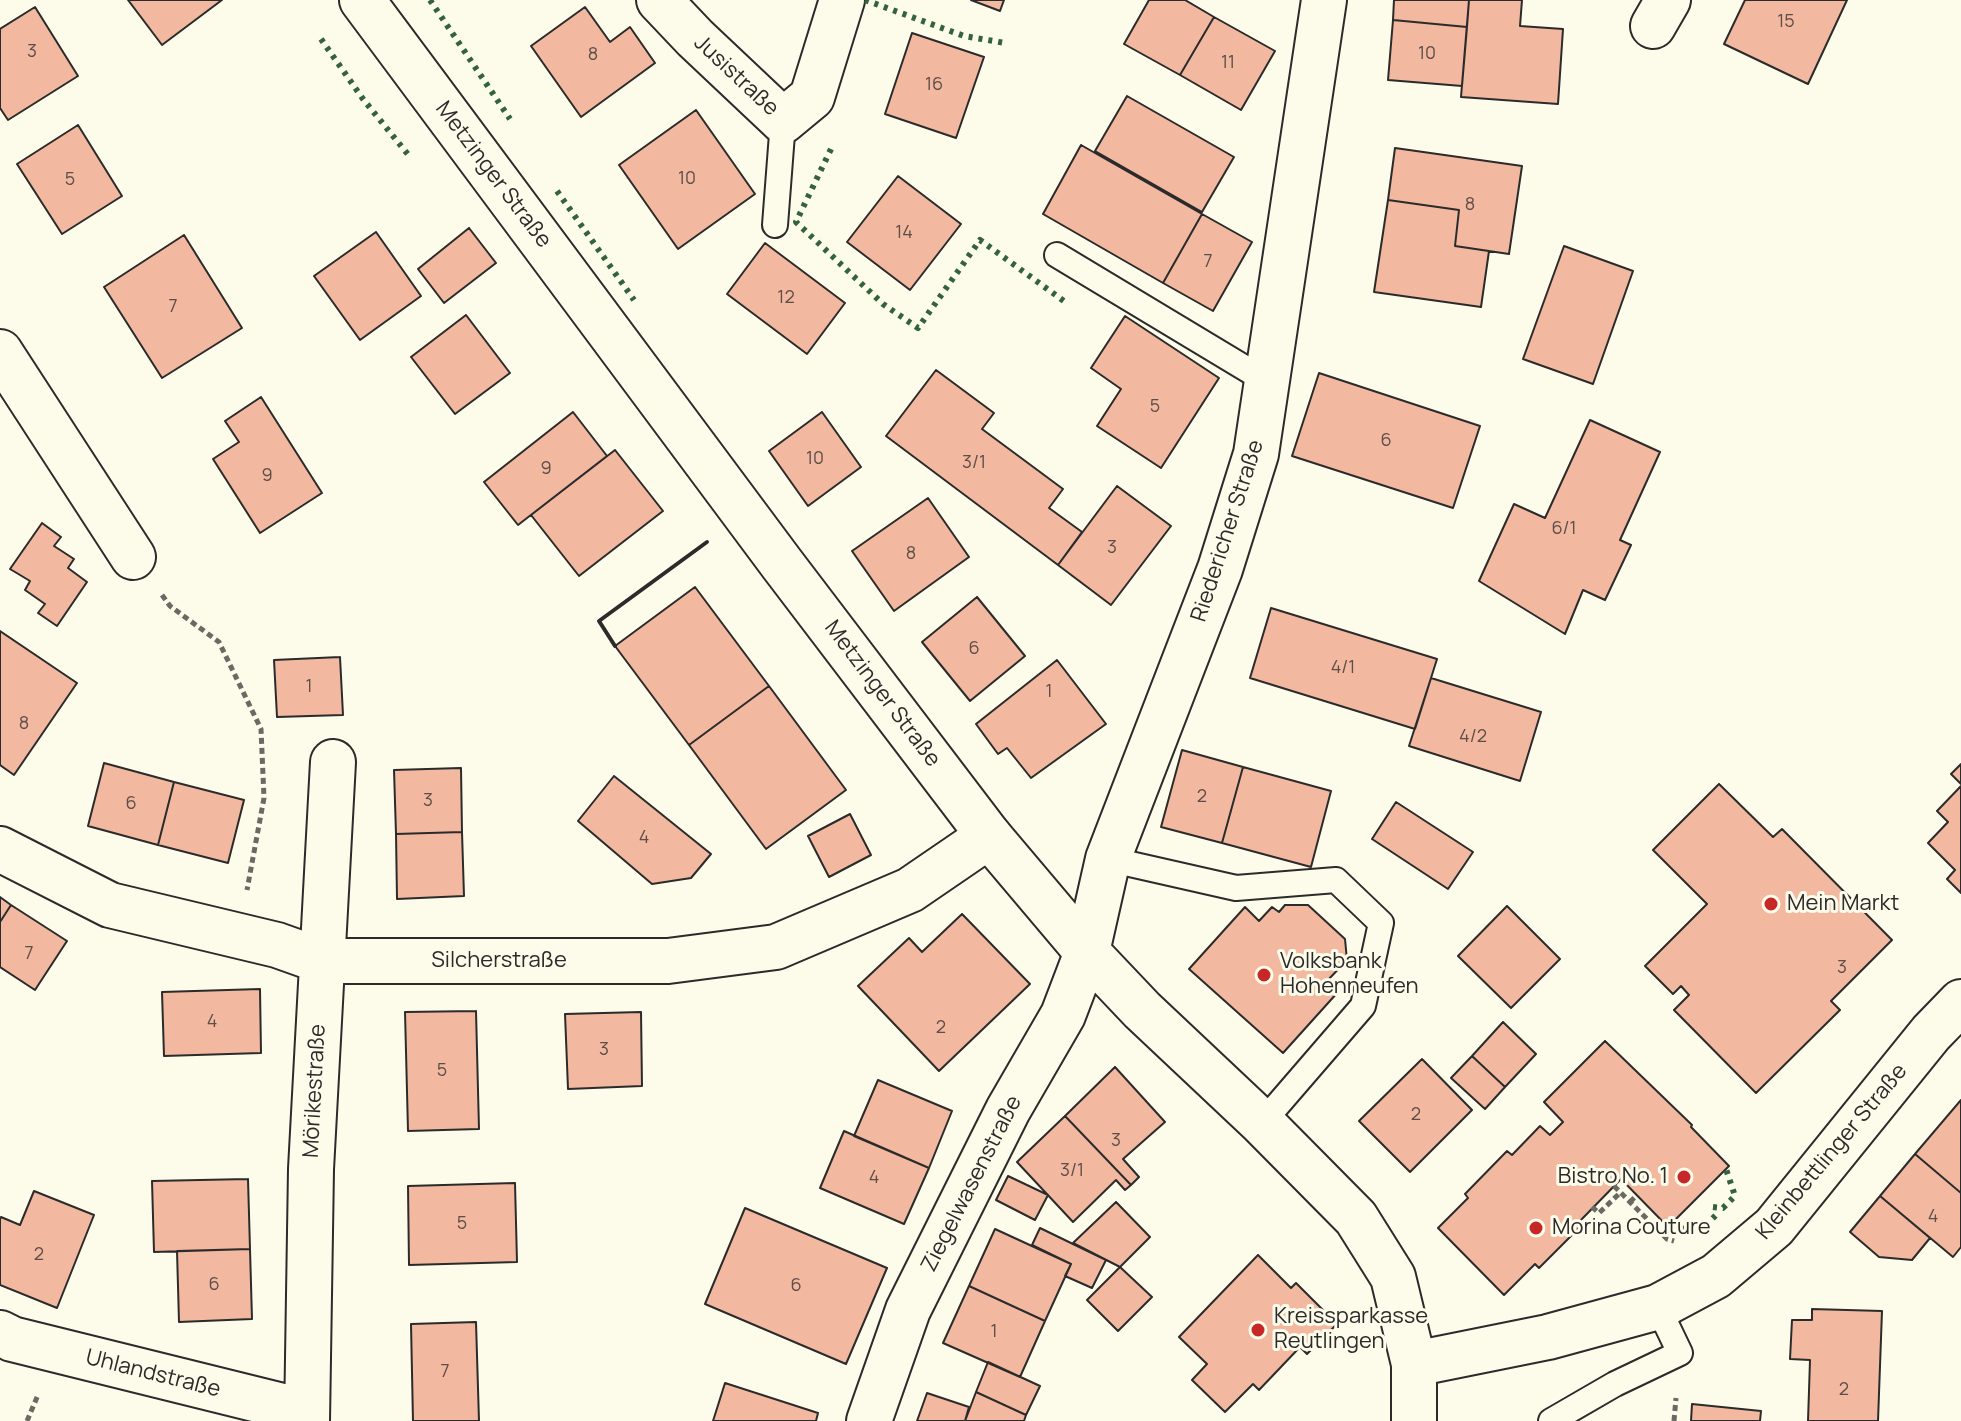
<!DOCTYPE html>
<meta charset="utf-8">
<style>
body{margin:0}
canvas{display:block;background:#fdfbea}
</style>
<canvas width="1961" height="1421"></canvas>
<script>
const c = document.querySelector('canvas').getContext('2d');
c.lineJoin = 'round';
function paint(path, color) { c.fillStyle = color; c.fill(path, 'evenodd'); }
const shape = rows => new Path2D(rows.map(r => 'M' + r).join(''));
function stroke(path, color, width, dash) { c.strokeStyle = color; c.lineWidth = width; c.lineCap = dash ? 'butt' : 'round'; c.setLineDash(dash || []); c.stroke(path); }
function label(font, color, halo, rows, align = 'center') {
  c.font = font + ' Manrope,sans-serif'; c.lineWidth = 6; c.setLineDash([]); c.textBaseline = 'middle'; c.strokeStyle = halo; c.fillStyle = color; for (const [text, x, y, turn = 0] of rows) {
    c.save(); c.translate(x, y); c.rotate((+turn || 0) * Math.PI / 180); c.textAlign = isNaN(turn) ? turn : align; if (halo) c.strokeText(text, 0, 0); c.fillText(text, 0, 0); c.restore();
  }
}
const building = shape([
 [128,0,222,0,162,45,128,0],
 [971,0,1004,0,1000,11,971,0],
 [1149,0,1185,0,1214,17,1180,75,1124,44,1149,0],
 [1394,0,1469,0,1467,27,1393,20,1394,0],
 [1469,0,1522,0,1520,26,1563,29,1558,104,1461,97,1469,0],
 [1745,0,1847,0,1808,84,1724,44,1745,0],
 [35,7,78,76,8,120,0,108,0,29,35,7],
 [585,7,610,42,630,27,655,63,581,117,531,46,585,7],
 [1214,17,1275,51,1241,110,1180,75,1214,17],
 [1393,20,1467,27,1462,86,1388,80,1393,20],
 [912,33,984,57,956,138,885,114,912,33],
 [1127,96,1234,157,1202,212,1095,151,1127,96],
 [696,110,755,194,678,249,619,165,696,110],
 [78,125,122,196,62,234,17,164,78,125],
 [1081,145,1202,214,1163,283,1043,214,1081,145],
 [1395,148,1522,166,1509,254,1455,246,1459,210,1388,200,1395,148],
 [898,176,961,224,910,290,847,242,898,176],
 [1388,200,1459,210,1455,246,1489,251,1481,307,1374,292,1388,200],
 [1202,214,1252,242,1213,311,1163,283,1202,214],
 [469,228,496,263,444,303,418,269,469,228],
 [376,232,421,296,360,340,314,276,376,232],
 [184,235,242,328,162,378,104,287,184,235],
 [765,243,845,303,807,354,727,294,765,243],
 [1564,246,1633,271,1593,384,1523,359,1564,246],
 [466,315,510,373,455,414,411,357,466,315],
 [1125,316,1219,378,1161,468,1097,426,1121,389,1091,368,1125,316],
 [936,370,994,413,982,429,1063,489,1049,508,1082,532,1058,565,886,436,936,370],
 [1319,373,1480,426,1453,508,1292,456,1319,373],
 [261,397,322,493,260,533,213,459,239,442,225,421,261,397],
 [573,412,607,456,518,525,484,482,573,412],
 [822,412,861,467,808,506,769,451,822,412],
 [1590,420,1660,452,1620,540,1631,545,1605,600,1583,590,1565,634,1479,581,1514,504,1545,518,1590,420],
 [615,450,663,511,579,576,531,515,615,450],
 [1117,486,1171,526,1111,605,1058,565,1117,486],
 [928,498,969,557,894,611,852,551,928,498],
 [42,523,61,537,54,546,74,559,68,568,87,582,57,626,38,613,45,604,25,590,30,581,10,569,42,523],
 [695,587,769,686,689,745,615,646,695,587],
 [977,597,1025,656,970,701,922,642,977,597],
 [1271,608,1437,659,1415,729,1250,678,1271,608],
 [0,631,77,683,14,775,0,765,0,631],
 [340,657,343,715,277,717,274,660,340,657],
 [1057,660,1106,724,1031,778,1007,748,998,754,976,724,1057,660],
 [1431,678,1541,712,1520,781,1409,746,1431,678],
 [769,686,846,790,766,849,689,745,769,686],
 [1182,750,1243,767,1222,843,1161,827,1182,750],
 [104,763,174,782,158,845,88,826,104,763],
 [1961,764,1961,784,1951,774,1961,764],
 [1243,767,1331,791,1311,867,1222,843,1243,767],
 [461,768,462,832,396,834,394,770,461,768],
 [614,776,711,854,691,878,652,884,578,821,614,776],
 [174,782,244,800,228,863,158,845,174,782],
 [1719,784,1773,837,1782,829,1892,940,1831,1001,1840,1010,1756,1093,1674,1010,1689,995,1681,986,1673,994,1645,966,1707,904,1653,850,1719,784],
 [1961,786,1961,893,1947,879,1955,870,1928,843,1948,822,1937,811,1961,786],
 [1396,802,1473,852,1448,889,1372,839,1396,802],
 [850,814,871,855,829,877,808,836,850,814],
 [462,832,464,896,397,899,396,834,462,832],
 [0,897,11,905,0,922,0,897],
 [11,905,67,941,35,990,0,967,0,922,11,905],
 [1285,905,1308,905,1345,939,1347,960,1327,981,1338,992,1283,1053,1189,969,1245,907,1259,921,1272,907,1279,912,1285,905],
 [1507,906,1560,959,1511,1008,1458,956,1507,906],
 [962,914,1030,984,939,1071,858,986,909,938,922,952,962,914],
 [260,989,261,1053,164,1056,162,992,260,989],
 [476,1011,479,1129,408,1131,405,1012,476,1011],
 [641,1012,642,1086,568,1089,565,1014,641,1012],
 [1503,1022,1536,1054,1505,1087,1472,1056,1503,1022],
 [1605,1041,1692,1125,1691,1127,1729,1166,1668,1227,1621,1179,1579,1222,1582,1225,1539,1268,1535,1264,1504,1295,1438,1228,1468,1198,1465,1194,1507,1151,1512,1155,1540,1126,1550,1135,1563,1122,1544,1102,1605,1041],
 [1472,1056,1505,1087,1485,1109,1451,1078,1472,1056],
 [1422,1059,1472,1110,1410,1172,1359,1121,1422,1059],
 [1115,1067,1165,1122,1123,1159,1139,1177,1131,1185,1065,1116,1115,1067],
 [878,1080,952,1111,929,1168,854,1136,878,1080],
 [1961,1100,1961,1193,1915,1154,1961,1100],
 [1065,1116,1131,1185,1125,1190,1116,1180,1073,1222,1017,1162,1065,1116],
 [844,1131,929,1168,904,1224,820,1188,844,1131],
 [1915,1154,1961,1193,1961,1247,1953,1257,1880,1196,1915,1154],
 [1008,1176,1048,1195,1035,1220,996,1200,1008,1176],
 [248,1179,250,1249,154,1252,152,1181,248,1179],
 [515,1183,517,1262,409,1265,408,1186,515,1183],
 [34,1191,94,1215,57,1308,0,1285,0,1219,1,1217,20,1225,34,1191],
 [1880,1196,1930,1238,1912,1260,1879,1257,1850,1232,1880,1196],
 [1116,1202,1150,1237,1120,1267,1073,1243,1116,1202],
 [745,1208,887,1268,846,1364,705,1304,745,1208],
 [1040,1228,1106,1260,1092,1288,1065,1276,1071,1264,1032,1245,1040,1228],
 [995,1229,1071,1264,1045,1321,969,1286,995,1229],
 [250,1249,252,1319,179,1322,177,1251,250,1249],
 [1258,1255,1291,1288,1296,1283,1337,1324,1307,1354,1300,1347,1259,1390,1253,1384,1225,1412,1192,1380,1207,1364,1179,1337,1258,1255],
 [1120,1267,1152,1297,1118,1331,1087,1300,1120,1267],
 [969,1286,1045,1321,1020,1377,943,1343,969,1286],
 [1812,1309,1882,1311,1878,1421,1808,1421,1810,1360,1790,1359,1792,1320,1812,1320,1812,1309],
 [476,1322,479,1421,413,1421,411,1324,476,1322],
 [988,1362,1040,1386,1026,1415,976,1392,988,1362],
 [725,1383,818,1413,816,1421,713,1421,725,1383],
 [976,1392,1026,1415,1024,1421,965,1421,976,1392],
 [927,1393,969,1407,965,1421,917,1421,927,1393],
 [1692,1404,1761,1411,1760,1421,1691,1421,1692,1404]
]);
paint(building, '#f2b8a0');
stroke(building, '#2b2b2b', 2);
const service = shape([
 [775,225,783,121],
 [1057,255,1268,382],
 [1108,859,1236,888,1336,880,1381,923,1363,1006,1262,1123],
 [1551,1421,1615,1384,1680,1353,1658,1307]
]);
const minor = shape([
 [659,0,695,38,783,121,812,97,842,0],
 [1653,26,1668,0],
 [0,352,133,557],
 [0,849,110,905,277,945,322,961,668,961,776,947,910,890,989,836],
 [0,1333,12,1339,307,1412],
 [307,1421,311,1169,333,762],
 [869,1421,908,1310,1008,1110,1063,1015,1087,952]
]);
const tertiary = shape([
 [362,0,782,564,989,836,1087,952,1142,1010,1262,1123,1356,1218,1393,1277,1414,1364,1414,1421],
 [1087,952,1108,859,1220,569,1256,454,1324,0],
 [1414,1364,1548,1337,1658,1307,1716,1276,1774,1227,1931,1033,1961,1002]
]);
stroke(service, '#2b2b2b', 28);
stroke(minor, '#2b2b2b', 48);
stroke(tertiary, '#2b2b2b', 48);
stroke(shape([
 [162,595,170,606,219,642,261,729,264,798,247,890],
 [1614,1186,1667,1239,1674,1241],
 [1630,1202,1637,1195],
 [1592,1207,1599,1213,1620,1193],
 [27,1421,38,1395],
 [1674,1421,1676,1398]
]), '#6a6964', 5, [6, 4]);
stroke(service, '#fdfbea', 24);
stroke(minor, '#fdfbea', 44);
stroke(tertiary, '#fdfbea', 44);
stroke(shape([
 [430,0,510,119],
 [865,0,964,36,1005,43],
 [321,39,363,99,410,157],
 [831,149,796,222,883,304,918,328,980,240,1068,304],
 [557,191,634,300],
 [1713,1207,1723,1208,1735,1196,1726,1169],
 [1671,1224,1697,1234,1716,1215]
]), '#34623c', 6, [4, 6]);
stroke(shape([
 [615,646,599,621,707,542]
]), '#2b2b2b', 4);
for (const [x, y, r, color] of [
 [1771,904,8,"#c62828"],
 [1264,975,8,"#c62828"],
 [1684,1177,8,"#c62828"],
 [1536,1228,8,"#c62828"],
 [1258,1330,8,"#c62828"]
]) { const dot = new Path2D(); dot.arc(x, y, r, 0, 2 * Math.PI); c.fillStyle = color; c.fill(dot); stroke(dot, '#fdfbea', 3); }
label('18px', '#5d4e48', null, [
 ["15",1786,22],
 ["3",32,52],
 ["10",1427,54],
 ["8",593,55],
 ["11",1228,63],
 ["16",934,85],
 ["10",687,179],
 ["5",70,180],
 ["8",1470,205],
 ["14",904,233],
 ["7",1208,262],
 ["12",786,298],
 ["7",173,307],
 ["5",1155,407],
 ["6",1386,441],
 ["10",815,459],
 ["3/1",974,463],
 ["9",546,469],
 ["9",267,476],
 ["6/1",1564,529],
 ["3",1112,548],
 ["8",911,554],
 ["6",974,649],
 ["4/1",1343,668],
 ["1",309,687],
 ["1",1049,692],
 ["8",24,724],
 ["4/2",1473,737],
 ["2",1202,797],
 ["3",428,801],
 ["6",131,804],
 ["4",644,838],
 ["7",29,954],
 ["3",1842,968],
 ["4",212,1022],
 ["2",941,1028],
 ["3",604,1050],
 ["5",442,1071],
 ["2",1416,1115],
 ["3",1116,1141],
 ["3/1",1072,1171],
 ["4",874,1178],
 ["4",1933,1217],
 ["5",462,1224],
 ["2",39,1255],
 ["6",214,1285],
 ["6",796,1286],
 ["1",994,1332],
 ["7",445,1372],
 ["2",1844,1390]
]);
label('22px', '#2b2b2b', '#fdfbea', [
 ["Jusistraße",736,76,43],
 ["Metzinger Straße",493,175,53],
 ["Riedericher Straße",1228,531,-72],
 ["Metzinger Straße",882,694,53],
 ["Silcherstraße",499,961],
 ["Mörikestraße",315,1091,-87],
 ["Kleinbettlinger Straße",1832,1152,-50],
 ["Ziegelwasenstraße",972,1184,-63],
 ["Uhlandstraße",153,1374,14]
]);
label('22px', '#2b2b2b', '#fdfbea', [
 ["Mein Markt",1787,904],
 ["Volksbank",1280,962],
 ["Hohenneufen",1280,987],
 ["Bistro No. 1",1668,1177,"right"],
 ["Morina Couture",1552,1228],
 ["Kreissparkasse",1274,1317],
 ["Reutlingen",1274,1342]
], 'left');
</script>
